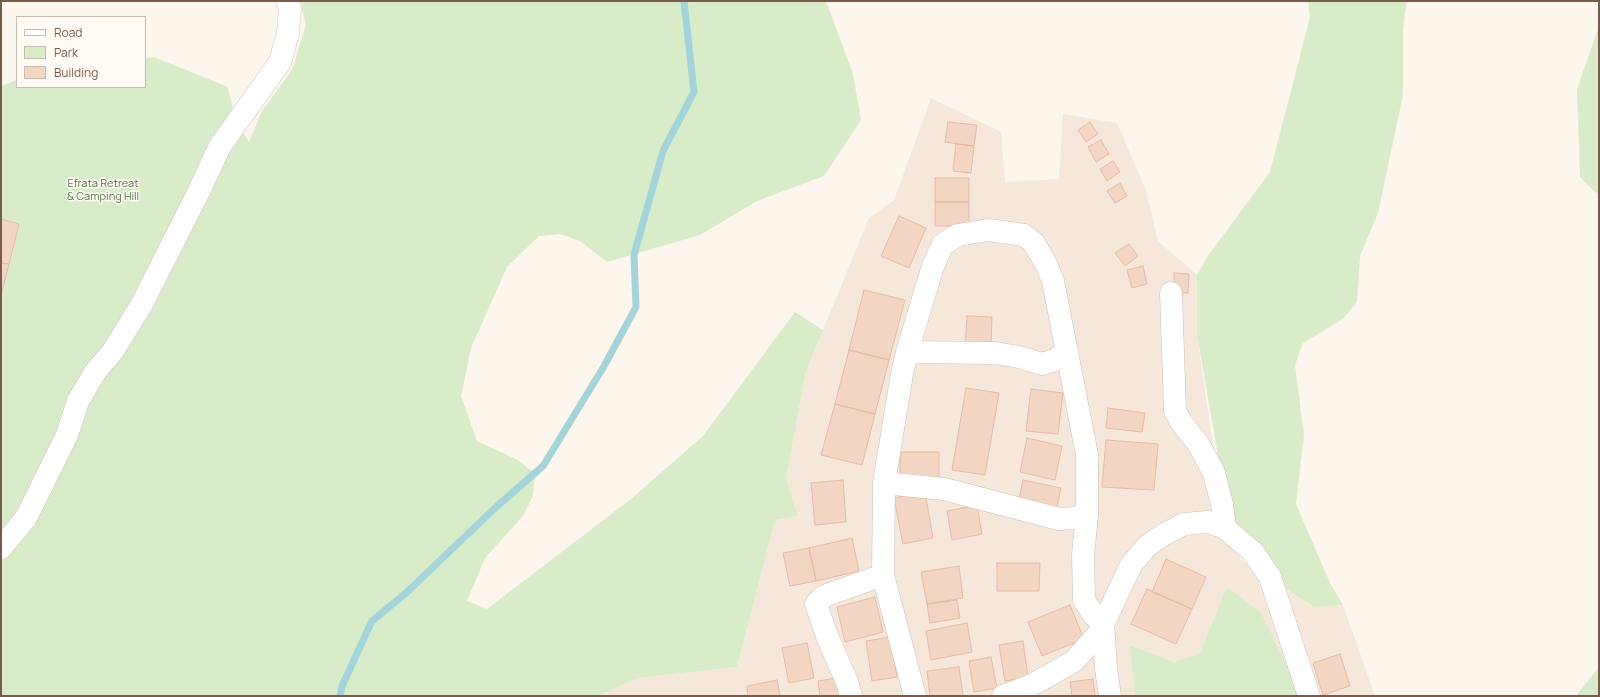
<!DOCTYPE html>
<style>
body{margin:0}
#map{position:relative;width:1600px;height:697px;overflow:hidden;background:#fdf6ec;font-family:Manrope,sans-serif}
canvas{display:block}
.frame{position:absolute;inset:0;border:2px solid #7a5c4d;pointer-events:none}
.legend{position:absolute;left:16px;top:16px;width:130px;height:72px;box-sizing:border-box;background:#fffaf3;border:1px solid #cabbb1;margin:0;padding:5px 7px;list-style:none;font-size:12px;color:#7a5c4d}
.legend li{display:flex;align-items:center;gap:8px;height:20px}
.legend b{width:20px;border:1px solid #cabbb1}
</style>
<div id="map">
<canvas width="1600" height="697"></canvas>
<div class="frame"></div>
<ul class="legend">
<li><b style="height:5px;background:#fff"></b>Road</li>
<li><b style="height:11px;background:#d8ecc9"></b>Park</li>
<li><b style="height:11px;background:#f3d5c3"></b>Building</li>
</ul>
</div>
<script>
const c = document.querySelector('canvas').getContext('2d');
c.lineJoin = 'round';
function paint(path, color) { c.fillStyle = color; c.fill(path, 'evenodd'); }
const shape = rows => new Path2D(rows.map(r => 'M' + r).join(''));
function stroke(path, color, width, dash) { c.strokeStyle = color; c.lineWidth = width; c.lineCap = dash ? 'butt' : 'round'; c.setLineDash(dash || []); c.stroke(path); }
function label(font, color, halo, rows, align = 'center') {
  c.font = font + ' Manrope,sans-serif'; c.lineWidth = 3; c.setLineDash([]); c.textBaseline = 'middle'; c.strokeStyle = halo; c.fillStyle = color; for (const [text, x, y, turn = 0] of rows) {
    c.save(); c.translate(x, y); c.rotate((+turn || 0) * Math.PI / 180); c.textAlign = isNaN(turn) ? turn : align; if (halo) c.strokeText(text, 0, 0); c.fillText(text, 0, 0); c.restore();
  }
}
paint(shape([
 [931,98,1001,132,1005,182,1059,179,1063,114,1117,123,1146,190,1158,241,1197,275,1197,335,1215,460,1229,505,1240,559,1314,607,1343,605,1375,696,1302,696,1200,653,1174,662,1131,645,1135,696,599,696,637,678,737,667,775,520,798,516,786,479,806,371,869,218,894,200]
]), '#f5e8da');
paint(shape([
 [300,1,826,1,853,74,861,120,824,176,757,201,700,235,607,262,580,241,560,234,539,236,507,267,471,348,461,396,477,441,518,460,535,474,533,496,523,516,485,558,467,601,487,609,631,499,703,436,795,312,823,330,806,371,786,479,798,516,775,520,737,667,637,678,599,696,1,696,1,86,17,80,17,87,145,87,145,58,154,57,228,87,235,119,249,142,262,111,292,70,306,25],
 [1308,1,1407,1,1403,28,1403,95,1378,213,1360,256,1357,302,1343,319,1303,343,1295,365,1304,435,1296,504,1330,583,1343,605,1314,607,1271,579,1236,537,1219,461,1197,335,1197,275,1207,257,1270,172,1310,17],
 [1599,26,1599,196,1580,177,1577,89],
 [1227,587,1261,613,1302,696,1135,696,1130,645,1174,662,1200,653],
 [1599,667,1599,696,1576,696]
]), '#d8ecc9');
stroke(shape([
 [340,696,342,686,372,621,406,593,495,508,543,466,603,368,636,307,634,255,663,151,694,92,684,1]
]), '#a5d3da', 7);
const building = shape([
 [948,122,977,125,974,146,945,142,948,122],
 [1090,122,1098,134,1086,142,1078,130,1090,122],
 [1101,140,1109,154,1096,162,1088,147,1101,140],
 [956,144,974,146,971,173,953,171,956,144],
 [1113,161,1120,172,1107,181,1100,169,1113,161],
 [935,178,969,178,969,202,935,202,935,178],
 [1120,183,1127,196,1115,203,1107,191,1120,183],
 [935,202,969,202,969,226,935,226,935,202],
 [899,216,926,228,909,268,881,256,899,216],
 [1,219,19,224,9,264,1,263,1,219],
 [1129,244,1138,256,1125,266,1115,253,1129,244],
 [1,263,9,264,1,295,1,263],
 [1143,266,1147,284,1132,288,1127,270,1143,266],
 [1174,273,1189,274,1188,293,1174,292,1174,273],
 [864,290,905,300,889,360,849,350,864,290],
 [967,316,992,317,991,347,965,346,967,316],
 [849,350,889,360,875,414,835,404,849,350],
 [966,388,999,393,985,475,952,470,966,388],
 [1031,389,1063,393,1058,434,1026,431,1031,389],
 [835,404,875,414,862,465,821,455,835,404],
 [1108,408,1145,413,1142,432,1106,428,1108,408],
 [1027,438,1062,446,1055,480,1020,472,1027,438],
 [1106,440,1158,444,1154,490,1102,487,1106,440],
 [900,452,939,452,939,480,900,480,900,452],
 [843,480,846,522,815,525,811,483,843,480],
 [1023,480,1061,488,1056,512,1018,504,1023,480],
 [925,492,933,538,903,544,894,498,925,492],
 [977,505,982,534,952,540,947,511,977,505],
 [852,538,859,571,816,581,809,548,852,538],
 [809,548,816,581,790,586,783,553,809,548],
 [1166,559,1206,577,1192,609,1152,592,1166,559],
 [997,563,1040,563,1039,591,997,591,997,563],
 [959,566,963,598,927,604,921,572,959,566],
 [1147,589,1192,609,1176,644,1131,624,1147,589],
 [875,597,883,632,845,642,837,607,875,597],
 [957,600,960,618,930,623,927,604,957,600],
 [1070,605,1084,639,1042,656,1028,622,1070,605],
 [967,623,972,652,931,660,926,631,967,623],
 [891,637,897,677,872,681,866,641,891,637],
 [1023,641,1028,677,1005,681,999,645,1023,641],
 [807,643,814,678,789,683,782,648,807,643],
 [1340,654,1350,686,1323,695,1313,663,1340,654],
 [991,657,997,688,974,692,969,661,991,657],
 [959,667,963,696,930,696,927,671,959,667],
 [837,678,840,696,820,696,818,681,837,678],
 [1093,679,1095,696,1072,696,1070,682,1093,679],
 [777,680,780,696,748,696,747,686,777,680]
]);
paint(building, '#f3d5c3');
stroke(building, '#e6bba3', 1);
const street = shape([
 [1171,293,1175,411,1181,422,1199,445,1214,473,1222,504,1225,528],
 [907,352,995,353,1019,357,1042,364,1055,360,1067,351],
 [884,483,944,489,1059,519,1074,518,1087,515],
 [1,548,26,518,67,435,78,401,96,371,113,351,142,304,199,191,220,146,280,62,288,33,290,8,287,1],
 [851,696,847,682,827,636,816,604,823,597,827,595,883,575],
 [915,696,883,575,884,483,902,374,907,352,933,266,943,244,958,235,988,230,1024,235,1034,243,1047,266,1053,281,1087,455,1087,515,1083,555,1084,600,1093,614,1103,624,1106,668,1110,696]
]);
const secondary = shape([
 [1003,696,1032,685,1074,661,1099,633,1131,565,1147,546,1163,535,1184,524,1208,522,1225,528,1253,552,1270,577,1309,696]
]);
stroke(street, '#d1beb0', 23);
stroke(secondary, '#d6c0b0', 23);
stroke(street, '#fff', 22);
stroke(secondary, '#fff', 22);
label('11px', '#537a41', '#fffaf3', [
 ["Efrata Retreat",103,184],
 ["& Camping Hill",103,197]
]);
</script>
